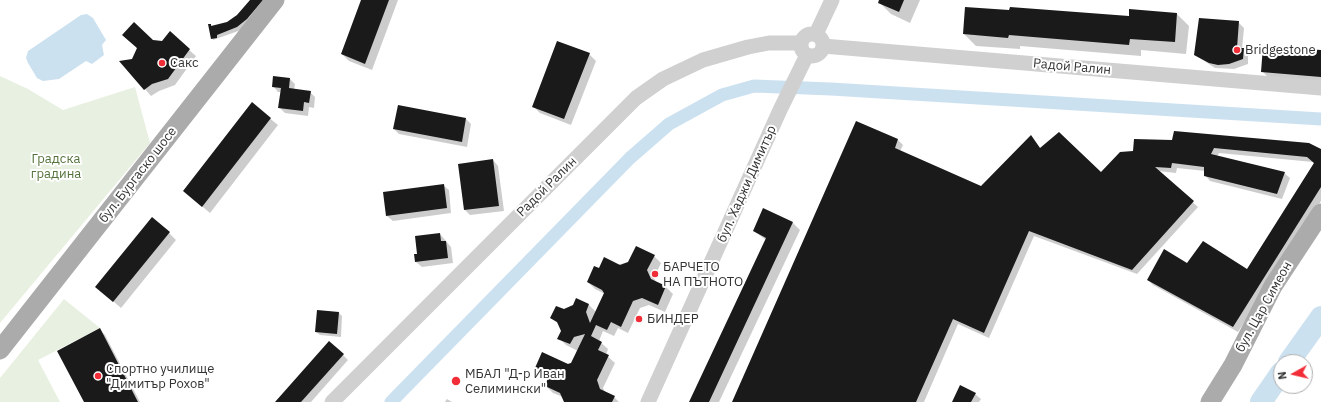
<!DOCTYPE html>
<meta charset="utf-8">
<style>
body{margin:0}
#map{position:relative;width:1321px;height:402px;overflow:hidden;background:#fff;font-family:"IBM Plex Sans",sans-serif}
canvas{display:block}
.north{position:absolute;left:1273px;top:354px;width:40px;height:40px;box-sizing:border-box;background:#fff;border:1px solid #adadad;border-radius:50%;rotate:262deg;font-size:11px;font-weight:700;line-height:16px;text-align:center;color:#333}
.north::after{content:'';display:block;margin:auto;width:14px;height:18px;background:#f12d38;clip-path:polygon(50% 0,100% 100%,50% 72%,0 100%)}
</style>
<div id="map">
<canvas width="1321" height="402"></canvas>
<div class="north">N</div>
</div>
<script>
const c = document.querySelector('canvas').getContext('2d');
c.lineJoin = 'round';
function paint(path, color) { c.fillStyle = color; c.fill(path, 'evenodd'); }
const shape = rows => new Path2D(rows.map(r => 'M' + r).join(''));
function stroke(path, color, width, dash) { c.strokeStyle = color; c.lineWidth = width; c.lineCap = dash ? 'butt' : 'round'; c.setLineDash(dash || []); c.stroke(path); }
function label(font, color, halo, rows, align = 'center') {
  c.font = font + ' "IBM Plex Sans",sans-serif'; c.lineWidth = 4; c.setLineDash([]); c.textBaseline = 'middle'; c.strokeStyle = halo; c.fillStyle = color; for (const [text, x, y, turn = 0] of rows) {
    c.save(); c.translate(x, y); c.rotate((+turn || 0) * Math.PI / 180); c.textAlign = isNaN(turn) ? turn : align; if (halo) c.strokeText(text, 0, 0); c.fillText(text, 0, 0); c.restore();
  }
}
paint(shape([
 [0,76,28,89,63,110,135,87,150,143,0,323],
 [64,299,100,328,38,360,60,402,0,402,0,378]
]), '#e8f0e1');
paint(shape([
 [87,14,93,18,106,40,102,45,104,55,92,64,86,61,59,79,43,81,37,78,28,63,26,58,28,51,81,15]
]), '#cce1f0');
paint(shape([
 [251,0,267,0,241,30,213,40,211,25,213,27,227,23,238,16],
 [362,0,398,0,372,70,349,61,342,54],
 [880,0,920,0,910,23,891,14,879,2],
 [1177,14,1189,26,1186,54,1141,50,1141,56,1020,46,1020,49,976,46,964,34],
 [1238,22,1244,28,1242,49,1248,54,1248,64,1234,69,1215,68,1195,55],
 [123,35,189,50,196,56,175,85,159,91,151,96,145,89,133,59,138,49],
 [1321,51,1321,85,1272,81,1262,71],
 [589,54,596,61,571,125,540,113,533,106],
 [290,79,295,84,294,90,310,92,315,97,314,108,309,107,308,116,285,113,279,107,281,92,278,92,273,86],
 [252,104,278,125,210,213,184,191],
 [466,119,471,124,467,147,399,134,394,129],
 [857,122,898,140,903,145,900,151,981,187,1031,137,1041,149,1101,173,1134,152,1134,140,1321,150,1321,201,1238,332,1153,285,1148,280,1188,265,1248,271,1314,163,1313,162,1219,153,1217,157,1284,173,1290,178,1282,199,1210,181,1205,175,1205,171,1177,168,1176,173,1158,171,1198,207,1137,274,1034,236,989,338,958,324,924,402,733,402],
 [493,160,498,166,504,211,470,215,465,210],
 [443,185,449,190,451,213,393,221,387,216],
 [764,209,793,223,800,230,719,402,690,402,766,240,754,231],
 [169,233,176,240,121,308,97,287],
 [440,234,451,247,453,263,422,267,416,262,415,255,418,254],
 [654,256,661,263,654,278,656,282,666,287,673,294,665,312,649,305,640,308,628,333,618,328,614,336,603,331,599,341,608,349,606,355,615,363,603,388,605,392,614,397,619,402,565,402,563,397,553,393,546,386,549,378,536,368,572,363,578,351,566,345,559,338,562,331,560,325,551,318,564,310,588,304,596,312,605,294,595,289,588,282,600,269],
 [339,313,342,316,341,337,320,335,316,332],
 [100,330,105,335,140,402,85,402],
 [343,355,348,360,311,402,276,402],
 [975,394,981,399,979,402,953,402],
 [447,399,452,402,445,402]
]), '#0003');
stroke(shape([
 [391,402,630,158,669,124,722,95,754,86,831,89,1321,119]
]), '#cce1f0', 13);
stroke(shape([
 [1289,362,1321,317],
 [1261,402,1281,373]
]), '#cce1f0', 22);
paint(shape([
 [250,0,263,0,247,19,237,27,217,35,217,38,211,39,208,24,211,24,211,26,227,22,237,15],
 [361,0,389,0,365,64,341,54],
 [879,0,904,0,899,12,878,3],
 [965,7,1009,10,1010,7,1129,16,1129,9,1177,13,1175,42,1130,39,1129,45,1009,35,1008,38,963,34],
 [1199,18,1239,21,1237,48,1244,48,1243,59,1229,64,1218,65,1209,63,1194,55],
 [134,22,153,40,162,41,170,31,190,49,168,79,152,84,144,90,119,61,132,59,137,48,122,35],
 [557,41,590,53,564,119,532,107],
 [1263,46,1321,50,1321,77,1261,72],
 [273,76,290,78,289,88,311,91,309,103,304,102,303,111,278,108,281,88,272,87],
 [252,102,271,118,202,207,183,191],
 [398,105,466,118,462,142,393,129],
 [856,121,898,139,895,148,981,186,1031,135,1040,148,1059,132,1101,172,1120,152,1133,151,1134,139,1172,140,1174,131,1309,143,1321,149,1321,187,1233,327,1147,280,1164,249,1187,263,1203,241,1247,269,1314,163,1307,157,1214,148,1211,154,1285,172,1277,194,1204,176,1204,167,1172,163,1171,168,1155,167,1194,201,1132,270,1029,231,984,333,953,319,916,402,732,402],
 [493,159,499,206,464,210,458,164],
 [444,184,447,208,386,216,383,192],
 [763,208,793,222,709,402,689,402,766,238,753,231],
 [152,217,170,232,113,302,95,287],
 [440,233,441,241,446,241,448,258,415,262,414,254,417,254,415,236],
 [636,246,655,255,647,270,651,279,666,286,658,305,642,298,633,301,621,327,611,322,607,330,596,325,591,336,602,342,598,350,609,355,597,380,600,389,615,396,612,402,564,402,560,393,545,386,549,375,535,368,542,352,568,364,571,363,585,334,574,337,570,344,557,339,561,331,557,322,550,318,556,306,564,309,573,305,576,298,589,304,586,312,590,323,604,293,602,290,587,282,594,266,599,268,604,257,620,265,628,262],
 [317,310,339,312,337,334,315,332],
 [100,328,138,402,84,402,57,351],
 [329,341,344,354,301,402,275,402],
 [960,385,976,393,971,402,952,402]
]), '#1a1a1a');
stroke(shape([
 '801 45a11 11 0 1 1 22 0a11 11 0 1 1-22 0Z',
 [816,34,832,0],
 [823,46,1321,88],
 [332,402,636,98,663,79,703,60,748,47,769,43,801,43],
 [648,402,780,110,807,55]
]), '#d0d0d0', 15);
stroke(shape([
 [0,350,275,0],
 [1210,402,1233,365,1273,286,1321,213]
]), '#ababab', 19);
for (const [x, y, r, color] of [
 [1237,50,4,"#f12d38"],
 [162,63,4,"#f12d38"],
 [655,274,4,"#f12d38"],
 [639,319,4,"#f12d38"],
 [98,376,4,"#f12d38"],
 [456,381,5,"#f12d38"]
]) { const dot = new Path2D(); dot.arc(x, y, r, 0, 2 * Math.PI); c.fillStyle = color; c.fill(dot); stroke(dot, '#fff', 1.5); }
label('13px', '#333', '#fff', [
 ["Bridgestone",1245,50],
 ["Сакс",170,63],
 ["БАРЧЕТО",663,267],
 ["НА ПЪТНОТО",663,282],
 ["БИНДЕР",647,319],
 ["Спортно училище",106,369],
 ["\"Димитър Рохов\"",106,384],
 ["МБАЛ \"Д-р Иван",465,374],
 ["Селимински\"",465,389]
], 'left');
label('13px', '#333', '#fff', [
 ["Радой Ралин",1072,67,5],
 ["бул. Бургаско шосе",138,175,-52],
 ["бул. Хаджи Димитър",747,184,-66],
 ["Радой Ралин",547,187,-45],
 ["бул. Цар Симеон",1264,307,-61]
]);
label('13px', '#54733c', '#fff', [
 ["Градска",56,159],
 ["градина",56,174]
]);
</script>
